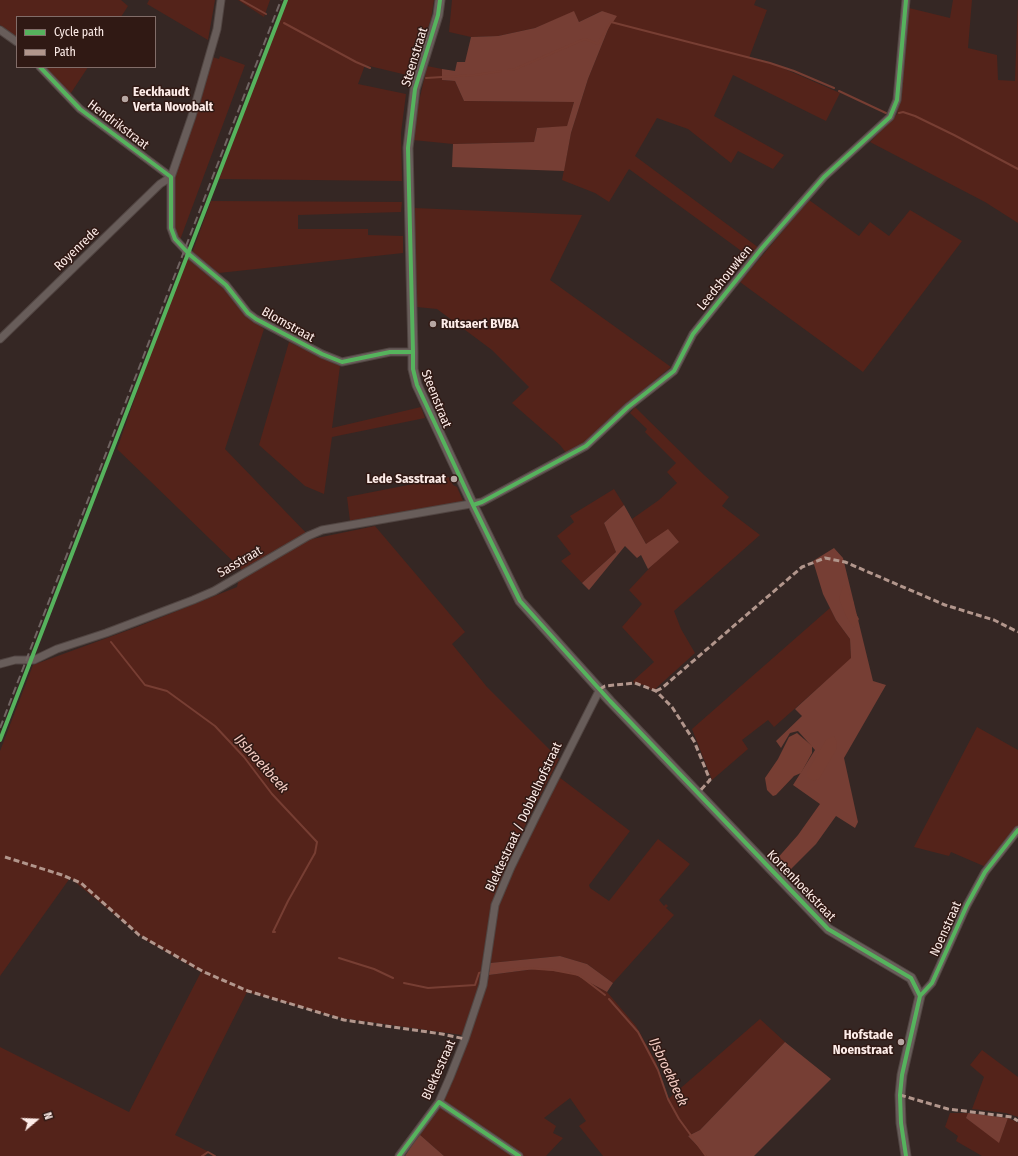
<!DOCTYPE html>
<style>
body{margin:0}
#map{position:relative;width:1018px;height:1156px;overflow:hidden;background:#352724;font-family:"Fira Sans Condensed",sans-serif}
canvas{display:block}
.legend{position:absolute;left:16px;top:16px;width:140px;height:52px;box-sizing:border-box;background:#301914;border:1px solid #826d69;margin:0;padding:5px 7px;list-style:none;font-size:12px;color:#fdece8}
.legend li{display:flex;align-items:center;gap:8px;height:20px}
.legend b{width:20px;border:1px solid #826d69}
.north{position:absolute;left:16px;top:1100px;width:40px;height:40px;-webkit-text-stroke:3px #301914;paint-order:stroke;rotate:71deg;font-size:11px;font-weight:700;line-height:16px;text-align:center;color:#fdece8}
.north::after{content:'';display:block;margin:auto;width:14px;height:18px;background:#fdece8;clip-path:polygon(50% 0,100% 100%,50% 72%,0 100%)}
</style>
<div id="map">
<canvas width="1018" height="1156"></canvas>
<ul class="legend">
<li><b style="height:5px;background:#56b35d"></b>Cycle path</li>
<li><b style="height:5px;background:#b2968c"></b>Path</li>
</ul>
<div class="north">N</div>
</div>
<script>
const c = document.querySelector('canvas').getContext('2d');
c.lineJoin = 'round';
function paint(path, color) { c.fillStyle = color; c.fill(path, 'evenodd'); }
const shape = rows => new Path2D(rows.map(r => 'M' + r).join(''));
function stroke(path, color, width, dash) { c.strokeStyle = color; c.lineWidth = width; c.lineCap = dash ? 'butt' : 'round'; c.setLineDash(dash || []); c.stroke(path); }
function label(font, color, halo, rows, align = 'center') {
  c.font = font + ' "Fira Sans Condensed",sans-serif'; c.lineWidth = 3; c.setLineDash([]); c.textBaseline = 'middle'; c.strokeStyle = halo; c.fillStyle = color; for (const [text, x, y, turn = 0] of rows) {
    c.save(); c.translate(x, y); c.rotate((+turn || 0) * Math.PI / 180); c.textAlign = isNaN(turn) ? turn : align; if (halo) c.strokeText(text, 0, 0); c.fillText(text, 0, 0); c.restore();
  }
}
paint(shape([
 [0,0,121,0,128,6,121,17,17,17,17,37,0,25],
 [149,0,215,0,208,40,147,4],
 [238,0,270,0,264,17],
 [286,0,434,0,431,19,411,76,365,65,358,84,406,94,401,133,402,181,219,179],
 [452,0,756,0,754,5,767,10,749,58,778,66,840,93,826,121,733,75,714,116,784,155,773,169,738,151,731,163,688,129,657,118,635,156,759,248,751,258,629,169,609,202,595,193,562,180,571,133,588,79,611,22,602,11,579,22,574,12,535,28,498,36,471,37,449,32],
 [953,0,972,0,968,48,997,55,998,80,1015,81,1018,0,1018,223,985,202,870,142,897,114,909,8,950,18],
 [220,56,245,65,180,240,175,235,173,226,172,184,212,57,219,59],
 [427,66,442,69,442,80,455,81,464,101,574,102,567,127,537,128,534,142,453,144,413,140,418,106],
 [45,67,88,67,69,96],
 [809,200,859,236,870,222,889,236,910,210,962,241,863,372,740,282],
 [211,201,402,202,401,212,298,215,298,229,368,229,368,235,403,236,403,253,219,273,192,253],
 [414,208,582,215,550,280,671,367,621,408,590,439,567,454,560,445,512,403,529,387,492,350,437,309,417,307],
 [185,256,229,293,244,314,264,329,225,449,312,539,375,526,465,632,452,644,487,687,559,759,525,826,492,902,478,988,462,1035,341,1018,247,992,175,1135,209,1152,205,1156,0,1156,0,1047,129,1112,201,972,146,940,70,878,0,976,0,751,33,665,137,627,237,587,241,569,117,449],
 [289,342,340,366,332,428,421,407,425,418,332,437,324,494,305,486,259,445],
 [635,407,704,475,729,497,722,506,760,535,674,611,681,629,695,653,653,691,645,685,635,684,633,681,654,662,622,627,642,604,629,590,657,560,679,542,646,544,632,519,659,500,677,483,667,472,676,463,645,432,647,429,630,413],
 [449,477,453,485,457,487,464,503,350,521,347,497],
 [614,489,624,505,604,523,616,552,582,583,561,561,571,554,557,536,574,522,570,516],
 [830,608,836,620,850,639,851,659,774,727,768,720,742,740,748,749,712,780,692,729],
 [977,727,1018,750,1018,826,986,867,951,852,949,856,914,847],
 [559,777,630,831,589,885,590,888,609,901,658,839,690,864,659,900,664,906,666,904,668,906,666,908,674,915,613,983,587,964,560,956,490,963,497,912,510,876],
 [535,969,572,973,607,992,636,1026,656,1062,667,1100,760,1019,785,1042,700,1130,688,1136,707,1156,603,1156,579,1126,586,1121,570,1098,544,1118,556,1126,553,1133,563,1138,546,1156,523,1156,443,1101,458,1069,469,1038,489,975],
 [982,1050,1018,1077,1018,1117,1006,1113,972,1109,984,1077,970,1065],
 [440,1106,515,1156,444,1156,419,1134],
 [950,1113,968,1113,966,1118,999,1142,1008,1118,1015,1121,1018,1123,1018,1156,982,1156,956,1141,958,1136,945,1127]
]), '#54231a');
paint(shape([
 [574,11,579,22,602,11,617,16,613,22,611,22,588,79,571,133,564,171,452,167,453,144,534,142,537,128,567,126,574,102,464,101,455,81,442,80,442,69,455,71,457,62,465,62,471,37,498,36,535,28],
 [624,505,646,544,668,529,679,542,648,569,641,555,637,558,625,546,589,590,582,583,616,552,604,523],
 [834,548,843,558,873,681,886,685,844,758,858,822,855,828,836,816,816,844,785,875,775,861,798,835,820,804,793,785,815,750,798,731,790,733,781,748,776,741,802,716,795,709,851,658,850,639,836,620,823,594,813,561],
 [560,956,587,964,613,983,607,992,572,973,535,969,489,975,490,963],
 [785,1042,831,1079,754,1156,707,1156,688,1136,700,1130],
 [968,1113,1008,1118,999,1143,966,1118],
 [419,1134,444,1156,405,1156]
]), '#763e34');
paint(shape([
 [845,585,851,593,849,594,854,603,854,610,859,619,854,628,846,616,839,599,843,586],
 [797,733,812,746,812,753,801,773,794,776,776,795,773,796,767,790,765,778,778,759,789,737],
 [834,736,837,742,836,750,819,779,813,781,807,777,807,772,826,740]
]), '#773e33');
stroke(shape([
 [241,0,266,14],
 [284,23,356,62,370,68],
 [508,70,515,69,580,41,585,39,598,44,611,22,770,63,794,71,834,88],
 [426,78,475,75,501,71],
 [839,91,888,114],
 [899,113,903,112,915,116,954,135,1018,169],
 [111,642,145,685,167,691,215,726,244,757,272,794,317,842,315,853,288,901,273,932,275,932],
 [339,958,374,969,393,978],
 [489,973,524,968,553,970,579,975,605,995],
 [404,983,428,988,475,985,479,973,483,972],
 [609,999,638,1032,658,1070,668,1099,679,1119,706,1156],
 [202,1156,208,1152,215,1156]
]), '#773e33', 2);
const street = shape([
 [221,0,217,29,192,116,171,177,171,228,175,239,190,255,226,285,248,313,256,319,322,354,342,362,390,352,413,352],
 [0,30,17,42],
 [40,67,80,109,171,177],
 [0,339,160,184,171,177],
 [0,664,15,660,34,660,57,649,106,633,193,600,214,591,308,536,322,530,482,502,586,446,628,407,674,371,693,334,762,248,824,177,890,117,897,100,906,0],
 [920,996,932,983,967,905,985,872,1018,830],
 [439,1102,519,1156],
 [399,1156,439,1102,450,1077,465,1039,483,985,495,905,511,867,536,816,600,689]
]);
const secondary = shape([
 [440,0,438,15,415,89,408,148,413,352,413,369,417,385,473,505,520,601,610,701,828,929,911,978,920,996,902,1075,900,1095,901,1123,906,1156]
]);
stroke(street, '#514542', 9);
stroke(secondary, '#514542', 11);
stroke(street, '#685d5a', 7);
stroke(secondary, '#685d5a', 9);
stroke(shape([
 [0,728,281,0]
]), '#706462', 2, [8, 4]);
stroke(shape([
 [600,689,605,686,635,683,656,691,672,707,694,741,710,780,698,793],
 [656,691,662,688,802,567,825,558,845,562,945,605,994,620,1018,632],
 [5,857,62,875,81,883,139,935,204,972,248,991,344,1020,442,1034,465,1039],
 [900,1095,948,1109,1012,1117,1018,1121]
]), '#b2968c', 3, [6, 3]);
stroke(shape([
 [440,0,438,15,415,89,408,148,413,352,413,369,417,385,473,505,520,601,610,701,828,929,911,978,920,996,902,1075,900,1095,901,1123,906,1156],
 [40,67,80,109,171,177,171,228,175,239,190,255,226,285,248,313,256,319,322,354,342,362,390,352,413,352],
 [473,505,482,502,586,446,628,407,674,371,693,334,762,248,824,177,890,117,897,100,906,0],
 [0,740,286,0],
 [920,996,932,983,967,905,985,872,1018,830],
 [399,1156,439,1102,519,1156]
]), '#56b35d', 4);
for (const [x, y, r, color] of [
 [125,99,4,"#b7a7a3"],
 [433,324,4,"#b7a7a3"],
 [454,479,4,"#b7a7a3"],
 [901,1042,4,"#b7a7a3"]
]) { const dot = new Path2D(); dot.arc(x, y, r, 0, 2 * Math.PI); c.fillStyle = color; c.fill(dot); stroke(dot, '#301914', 1.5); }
label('13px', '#fdece8', '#301914', [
 ["Steenstraat",415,57,-73],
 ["Hendrikstraat",118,125,37],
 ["Royenrede",77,249,-44],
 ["Leedshouwken",725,278,-51],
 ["Blomstraat",288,325,29],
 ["Steenstraat",436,399,68],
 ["Sasstraat",240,562,-30],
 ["Blektestraat / Dobbelhofstraat",524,817,-65],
 ["Kortenhoekstraat",801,886,46],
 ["Noenstraat",946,929,-66],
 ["Blektestraat",439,1070,-66]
]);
label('bold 13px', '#fdece8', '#301914', [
 ["Eeckhaudt",133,92],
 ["Verta Novobalt",133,107],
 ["Rutsaert BVBA",441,324],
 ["Lede Sasstraat",446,479,"right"],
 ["Hofstade",893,1035,"right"],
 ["Noenstraat",893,1050,"right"]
], 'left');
label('italic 14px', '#f5cdc4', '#301914', [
 ["IJsbroekbeek",261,764,48],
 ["IJsbroekbeek",668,1072,65]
]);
</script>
